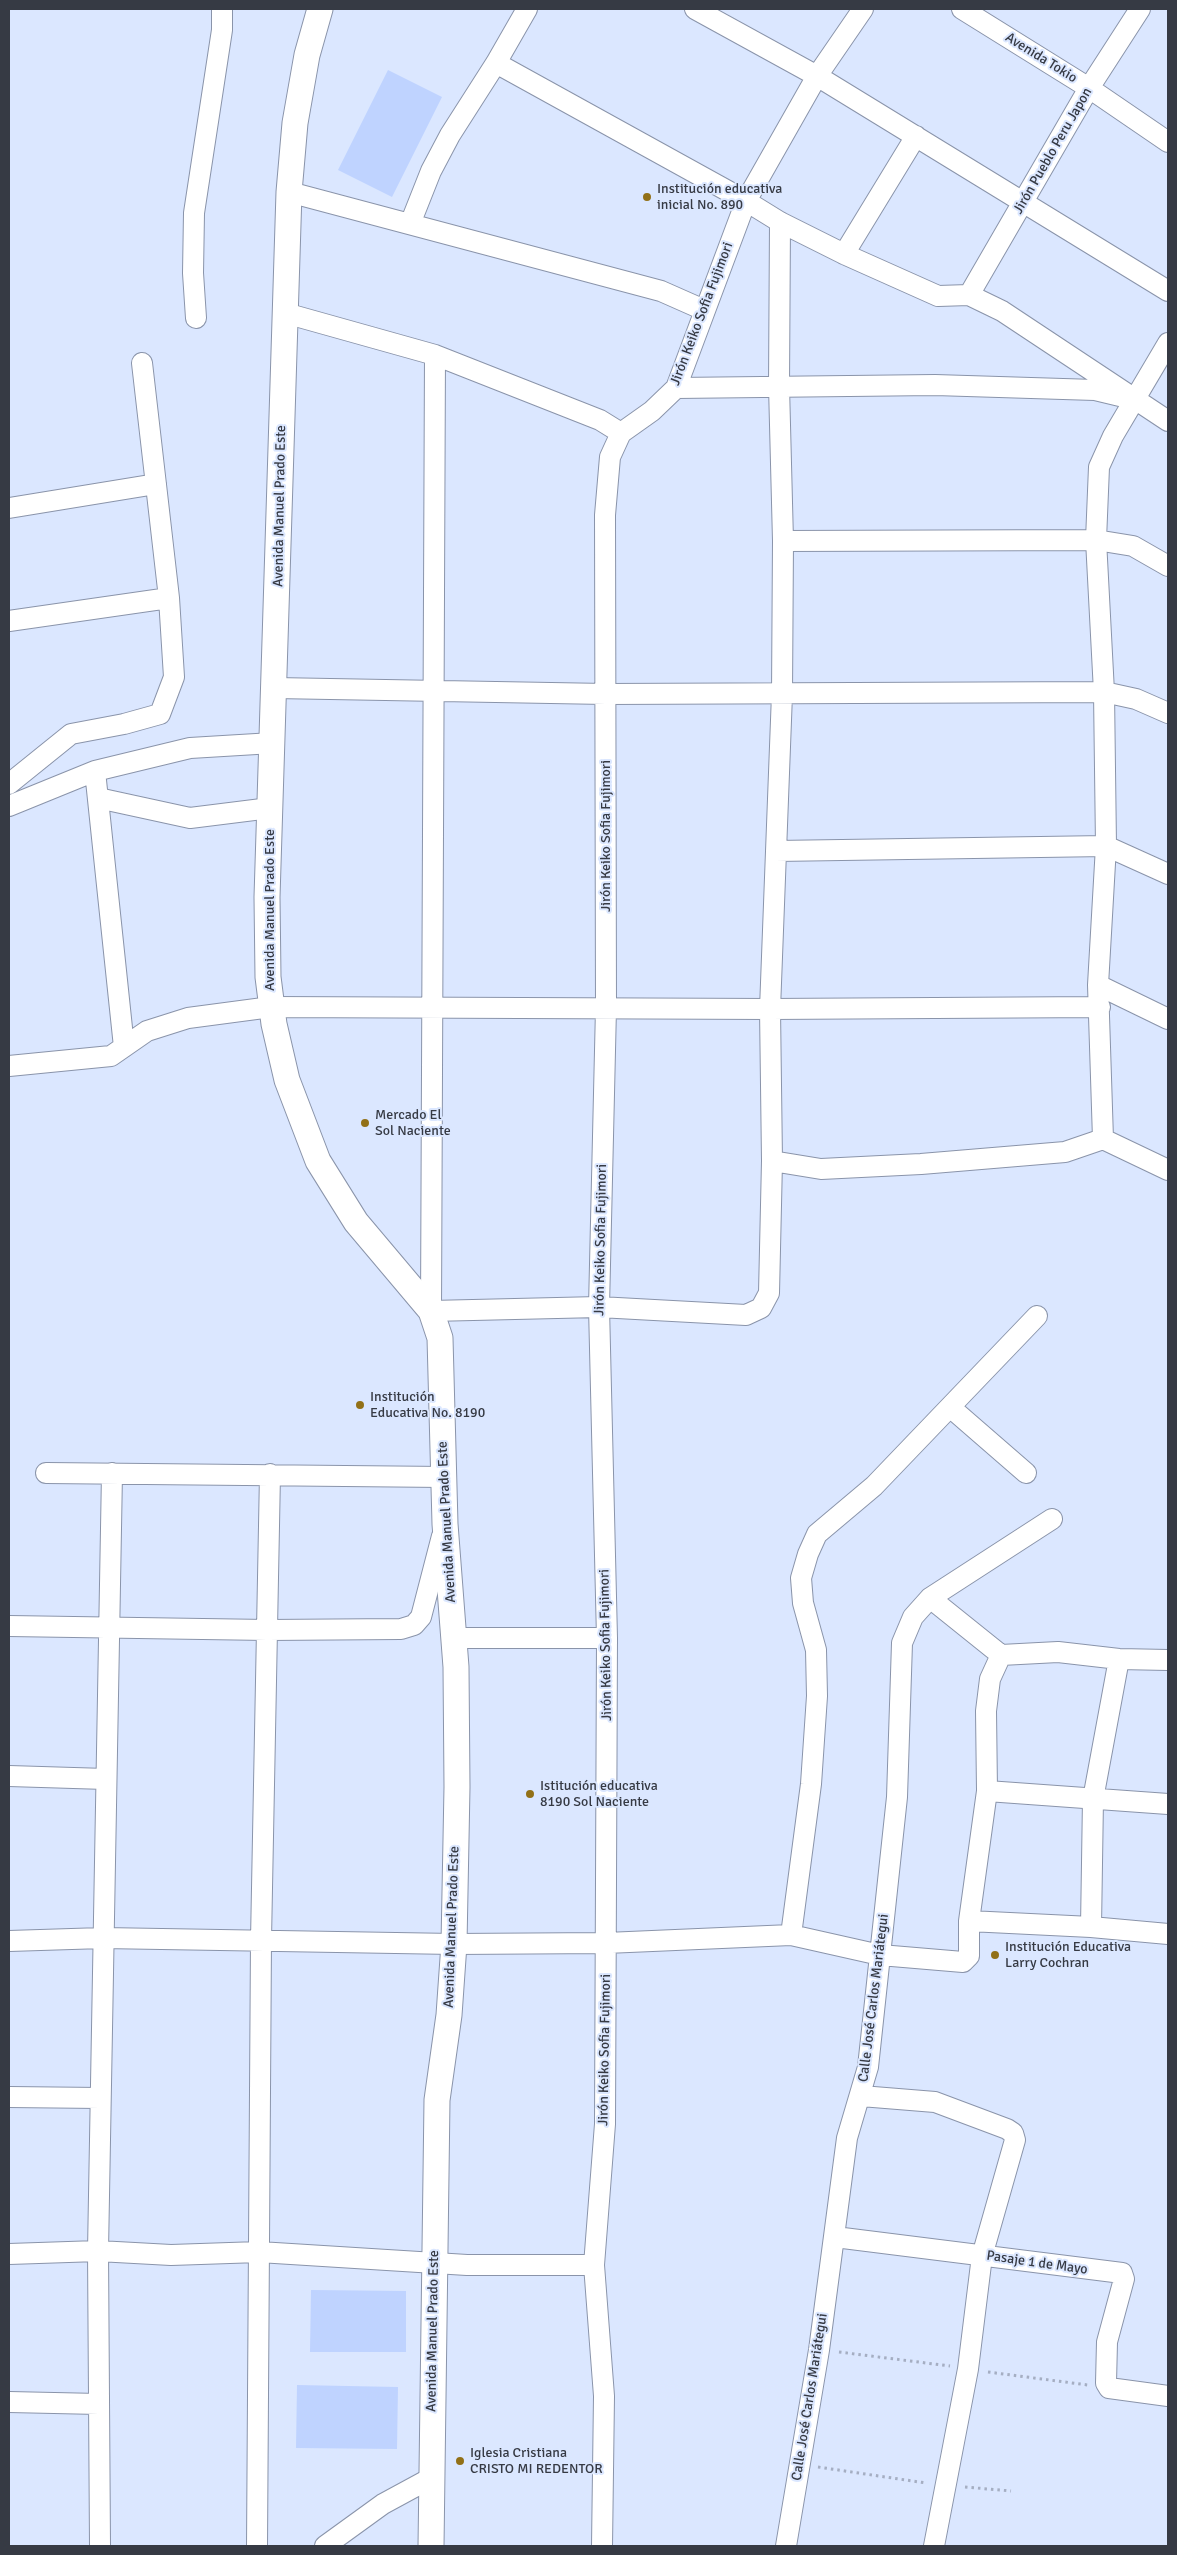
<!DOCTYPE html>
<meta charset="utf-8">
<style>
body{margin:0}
#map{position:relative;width:1177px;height:2555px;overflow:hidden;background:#dbe7ff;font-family:Signika,sans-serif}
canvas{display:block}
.frame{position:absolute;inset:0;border:10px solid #363a44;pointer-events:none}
</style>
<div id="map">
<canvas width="1177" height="2555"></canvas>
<div class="frame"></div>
</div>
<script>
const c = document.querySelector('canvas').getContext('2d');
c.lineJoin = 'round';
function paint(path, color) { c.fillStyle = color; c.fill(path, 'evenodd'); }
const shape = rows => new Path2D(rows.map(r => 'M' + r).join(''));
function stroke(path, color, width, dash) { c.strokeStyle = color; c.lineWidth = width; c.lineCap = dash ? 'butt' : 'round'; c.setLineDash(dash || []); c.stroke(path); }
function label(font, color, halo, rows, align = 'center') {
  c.font = font + ' Signika,sans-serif'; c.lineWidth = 4; c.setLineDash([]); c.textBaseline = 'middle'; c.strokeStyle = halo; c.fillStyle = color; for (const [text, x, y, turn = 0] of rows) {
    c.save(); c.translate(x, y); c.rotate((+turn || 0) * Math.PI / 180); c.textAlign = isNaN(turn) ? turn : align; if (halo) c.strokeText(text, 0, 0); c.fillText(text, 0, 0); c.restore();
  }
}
paint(shape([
 [388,70,442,97,392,197,338,170],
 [311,2290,406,2291,406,2352,310,2352],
 [297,2385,398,2387,397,2449,296,2448]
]), '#bfd3ff');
const minor = shape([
 [695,9,817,76,1168,291],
 [962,9,1089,88,1168,142],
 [496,63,746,201,780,222,844,254,938,296,969,295,1002,311,1168,421],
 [289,192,661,291,704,310],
 [410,224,431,171,450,135,496,63,527,9],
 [844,254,916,136],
 [969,295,1089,88,1140,9],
 [285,313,435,355,600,420,621,433],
 [196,318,193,273,194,213,222,30,222,9],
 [435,355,431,1311,599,1307,746,1315,761,1308,769,1293,772,1161,770,1009,782,694,783,541,779,386,780,222],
 [676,388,935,385,1095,390,1120,396],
 [9,508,156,484],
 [783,541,1096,540,1133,546,1168,566],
 [9,621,169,598],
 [275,688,606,694,1104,692,1136,699,1168,713],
 [95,771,124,1047],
 [9,784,71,734,124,724,160,714,174,677,169,598,142,363],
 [98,798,190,818,270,808],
 [9,806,95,771,190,748,273,743],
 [776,851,1106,846,1168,874],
 [1098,985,1168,1019],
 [9,1066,111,1056,147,1031,188,1018,271,1007,770,1009,1100,1007],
 [1103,1139,1098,985,1106,846,1104,692,1096,540,1099,467,1113,436,1168,343],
 [772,1161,821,1169,921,1164,1065,1152,1103,1139,1168,1170],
 [950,1407,1026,1473],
 [46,1473,444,1477],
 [930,1598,1001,1655],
 [9,1626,267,1630,401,1629,414,1625,421,1617,442,1536],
 [453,1638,607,1638],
 [9,1776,106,1779],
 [987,1791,1168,1804],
 [969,1921,1091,1927,1168,1934],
 [1091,1927,1093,1799,1119,1659],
 [791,1935,811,1784,817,1696,816,1650,803,1603,801,1578,808,1554,817,1534,874,1486,1037,1316],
 [9,1941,103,1938,454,1944,606,1943,791,1935,880,1955,963,1962,969,1956,969,1921,987,1791,986,1711,990,1679,1001,1655,1058,1652,1119,1659,1168,1660],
 [861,2096,935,2102,1007,2129,1013,2133,1015,2140,982,2256,968,2369,934,2546],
 [9,2097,100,2098],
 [835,2237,1122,2273,1124,2279,1107,2342,1106,2383,1109,2388,1168,2396],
 [9,2254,98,2251,171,2255,259,2252,467,2265,594,2265],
 [9,2402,99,2404],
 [100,2546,98,2251,112,1473],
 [257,2546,261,1940,270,1474],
 [325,2546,383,2504,431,2478],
 [602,2546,604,2396,594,2265,605,2124,607,1638,599,1307,606,1008,605,515,610,457,621,433,652,411,676,388,746,201,817,76,863,9],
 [786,2546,819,2350,847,2138,868,2067,897,1797,902,1643,913,1617,930,1598,1052,1519]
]);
const tertiary = shape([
 [320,9,307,55,295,123,289,192,267,897,268,977,274,1024,287,1080,318,1161,356,1222,431,1311,440,1338,445,1524,456,1667,457,1787,454,1944,449,2015,437,2100,431,2546]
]);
stroke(minor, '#8a94aa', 22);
stroke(tertiary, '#8a94aa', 27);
stroke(shape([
 [839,2352,950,2366],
 [988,2372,1088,2385],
 [818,2467,926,2483],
 [965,2487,1011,2491]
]), '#a5aec2', 3, [2.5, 4]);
stroke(minor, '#fff', 20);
stroke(tertiary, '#fff', 25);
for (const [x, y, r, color] of [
 [647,197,5,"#927017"],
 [365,1123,5,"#927017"],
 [360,1405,5,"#927017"],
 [530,1794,5,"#927017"],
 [995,1955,5,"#927017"],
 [460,2461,5,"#927017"]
]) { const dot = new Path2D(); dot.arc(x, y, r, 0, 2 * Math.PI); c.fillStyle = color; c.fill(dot); stroke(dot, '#dbe7ff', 2); }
label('14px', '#363a44', '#dbe7ff', [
 ["Avenida Tokio",1041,58,32],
 ["Jirón Pueblo Peru Japon",1053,151,-60],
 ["Jirón Keiko Sofia Fujimori",702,314,-69],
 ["Avenida Manuel Prado Este",280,506,-89],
 ["Jirón Keiko Sofia Fujimori",606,836,-90],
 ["Avenida Manuel Prado Este",270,910,-90],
 ["Jirón Keiko Sofia Fujimori",601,1240,-89],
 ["Avenida Manuel Prado Este",447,1522,-93],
 ["Jirón Keiko Sofia Fujimori",606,1645,-91],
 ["Avenida Manuel Prado Este",452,1927,-88],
 ["Calle José Carlos Mariátegui",874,1998,-83],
 ["Jirón Keiko Sofia Fujimori",605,2050,-89],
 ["Pasaje 1 de Mayo",1037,2263,8],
 ["Avenida Manuel Prado Este",433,2331,-89],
 ["Calle José Carlos Mariátegui",810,2397,-81]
]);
label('14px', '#363a44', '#dbe7ff', [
 ["Institución educativa",657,189],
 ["inicial No. 890",657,205],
 ["Mercado El",375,1115],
 ["Sol Naciente",375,1131],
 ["Institución",370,1397],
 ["Educativa No. 8190",370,1413],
 ["Istitución educativa",540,1786],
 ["8190 Sol Naciente",540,1802],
 ["Institución Educativa",1005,1947],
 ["Larry Cochran",1005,1963],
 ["Iglesia Cristiana",470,2453],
 ["CRISTO MI REDENTOR",470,2469]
], 'left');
</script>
